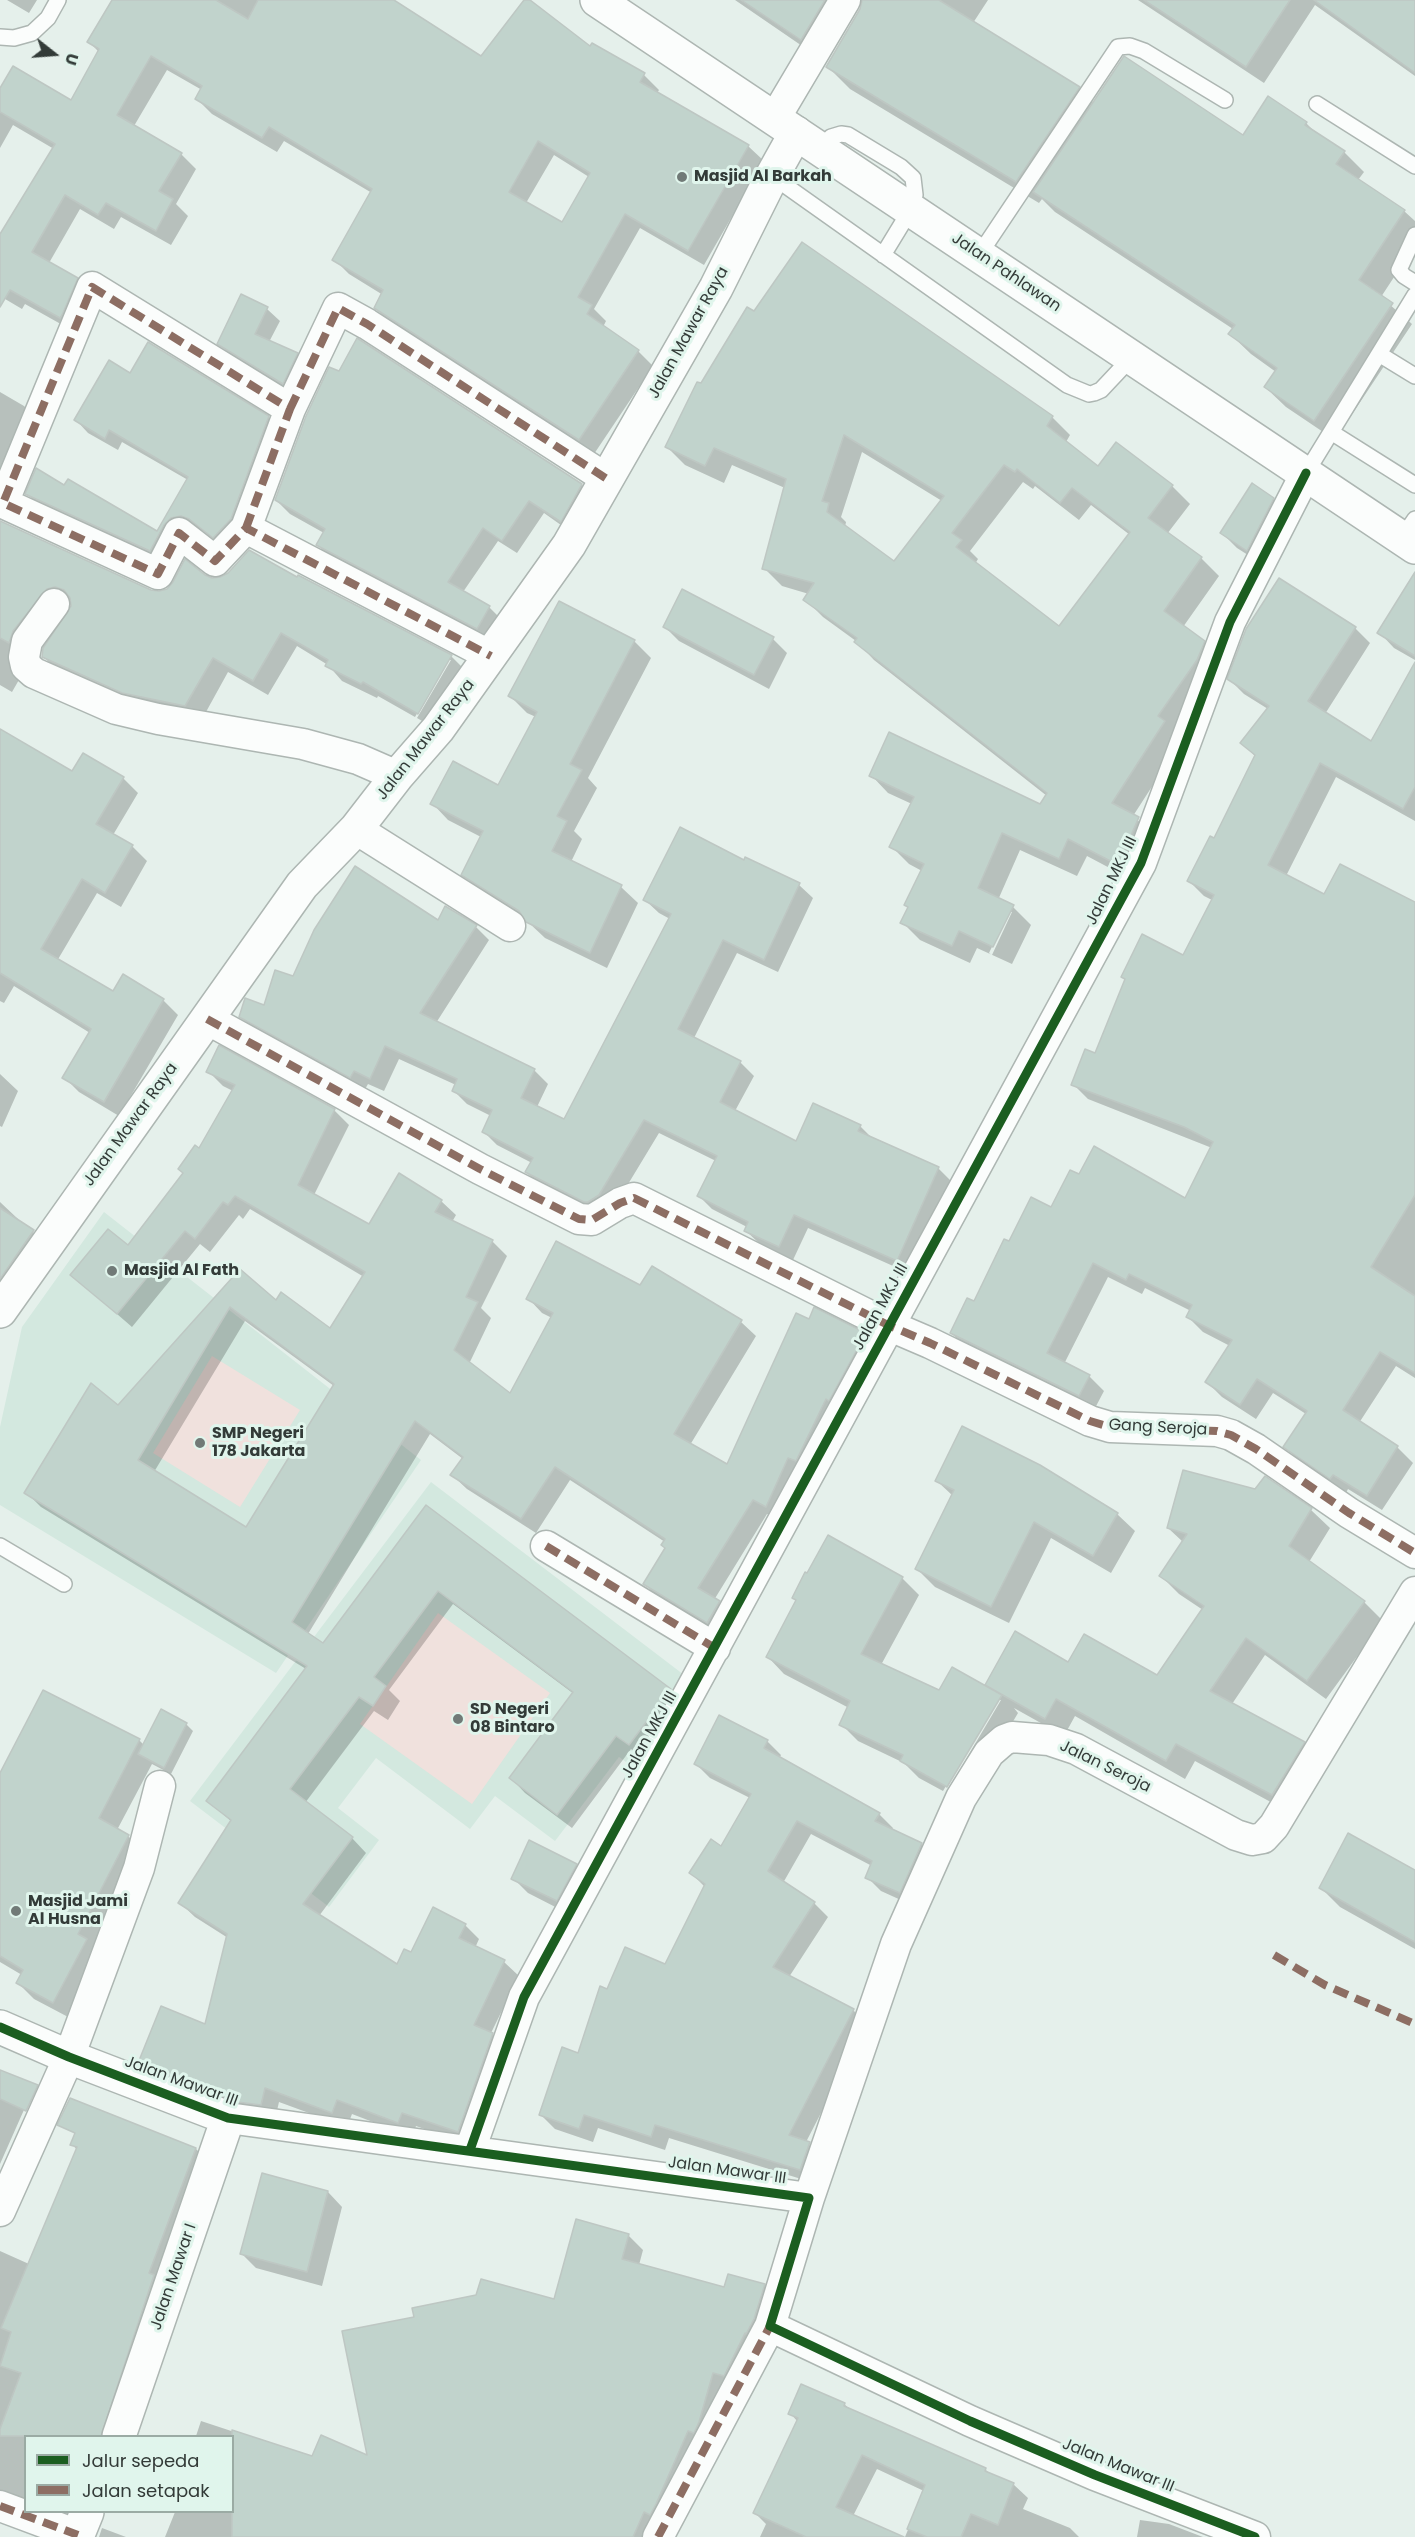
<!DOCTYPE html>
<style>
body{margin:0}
#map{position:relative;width:1415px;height:2537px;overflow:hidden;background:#e5f0eb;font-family:Poppins,sans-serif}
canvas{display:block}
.legend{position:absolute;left:24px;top:2435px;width:210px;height:78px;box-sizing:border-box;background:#e0f5ec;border:2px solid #9baba4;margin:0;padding:8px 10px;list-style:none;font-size:18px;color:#333b38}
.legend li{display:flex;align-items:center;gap:12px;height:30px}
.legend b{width:30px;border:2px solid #9baba4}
.north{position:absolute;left:24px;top:24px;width:60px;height:60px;-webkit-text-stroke:4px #e0f5ec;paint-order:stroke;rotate:107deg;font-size:16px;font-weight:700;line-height:24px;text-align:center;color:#333b38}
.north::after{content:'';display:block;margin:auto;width:21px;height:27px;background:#333b38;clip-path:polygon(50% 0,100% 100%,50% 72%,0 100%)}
</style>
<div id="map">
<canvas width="1415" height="2537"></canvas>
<ul class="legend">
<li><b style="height:8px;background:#1b5e20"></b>Jalur sepeda</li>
<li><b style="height:8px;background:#8d6e63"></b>Jalan setapak</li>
</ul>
<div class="north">U</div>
</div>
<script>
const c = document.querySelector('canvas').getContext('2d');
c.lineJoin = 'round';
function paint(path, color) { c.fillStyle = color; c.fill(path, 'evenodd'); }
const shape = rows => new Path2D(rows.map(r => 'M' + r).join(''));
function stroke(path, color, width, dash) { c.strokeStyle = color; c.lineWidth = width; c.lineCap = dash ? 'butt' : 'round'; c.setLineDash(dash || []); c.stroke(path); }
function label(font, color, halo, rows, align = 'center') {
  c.font = font + ' Poppins,sans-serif'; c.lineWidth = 6; c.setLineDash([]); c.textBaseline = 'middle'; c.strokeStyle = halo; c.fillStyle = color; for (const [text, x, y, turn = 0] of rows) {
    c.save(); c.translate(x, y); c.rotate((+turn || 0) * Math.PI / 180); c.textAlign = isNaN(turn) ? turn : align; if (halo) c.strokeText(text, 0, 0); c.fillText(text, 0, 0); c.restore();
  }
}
paint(shape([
 [104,1212,421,1460,276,1673,0,1505,0,1427,22,1327],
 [431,1482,692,1681,629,1764,619,1757,555,1841,495,1796,470,1829,376,1758,338,1808,379,1840,329,1907,190,1801]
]), '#d3e8df');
paint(shape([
 [212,1356,300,1410,240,1507,153,1453],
 [438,1613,550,1693,472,1804,360,1724]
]), '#f0e1dd');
paint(shape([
 [7,0,37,0,29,13],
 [113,0,391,0,482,58,528,0,590,48,592,45,644,75,659,90,657,93,748,146,764,161,704,265,640,228,594,309,606,321,603,327,638,351,653,366,594,454,391,323,375,308,383,295,349,274,334,259,372,193,284,141,277,152,212,114,197,99,202,90,167,70,134,126,181,154,196,169,176,204,188,216,171,245,121,217,114,229,80,209,49,263,77,279,92,294,75,332,25,304,22,309,0,296,0,239,54,149,13,125,0,148,0,91,72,102,99,52,89,42],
 [554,155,589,177,562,224,526,203],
 [735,0,988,0,973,23,1079,88,1094,103,1243,137,1306,123,1319,136,1344,152,1364,172,1358,180,1404,211,1415,221,1415,245,1381,297,1412,324,1335,440,1286,407,1265,387,1276,372,1251,354,1230,334,1233,329,1055,212,1042,199,1039,203,850,89,827,66,864,3,853,13,824,61],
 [1138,0,1415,0,1415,76,1315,5,1264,83],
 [802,244,1052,417,1070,435,1066,442,1099,468,1172,486,1190,504,1167,534,1201,558,1219,576,1183,627,1204,642,1222,660,1182,740,1133,816,1156,837,1136,882,1087,856,1077,876,1020,850,998,900,1013,907,1031,925,1012,964,977,948,970,963,920,940,902,922,922,871,909,864,891,846,912,804,888,793,871,775,1041,806,1047,796,874,660,856,641,823,617,805,599,809,594,782,586,764,568,785,488,732,465,724,483,685,465,667,447,702,385],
 [862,452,942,501,895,563,845,527,846,522,841,517],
 [1023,482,1033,489,1035,486,1079,520,1091,505,1130,535,1059,628,975,564,978,559,970,551],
 [1009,912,1012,912,992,955,989,953],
 [267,309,280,321,269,342,297,354,309,367,296,396,232,356,219,344],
 [131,375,268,417,281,430,226,549,204,531,193,528,163,563,40,506,27,494,65,487,157,533,188,480,122,442,118,450,88,433,76,420],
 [0,392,24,406,39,421,0,489],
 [582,485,595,499,575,535,544,513,517,553,498,541,463,592,489,607,503,621,491,642,331,559,318,545,324,533,290,514,276,500],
 [1273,499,1288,513,1262,564,1237,548,1222,533],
 [0,509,2,511,0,522,150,591,159,593,211,579,297,579,299,577,451,656,466,671,434,728,417,718,451,660,448,660,415,717,378,696,377,698,342,681,328,665,297,646,268,695,228,672,201,721,138,707,58,672,43,656,73,607,72,601,63,603,12,692,0,685],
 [1415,597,1415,660,1394,648,1379,632],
 [560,603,634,641,651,658,588,778,597,788,574,831,582,839,571,862,621,887,638,903,607,968,545,938,528,922,479,891,463,874,481,837,448,820,432,803,499,788,536,717,527,713,510,696],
 [665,627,773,639,787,653,769,689,679,641],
 [1355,628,1370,643,1325,714,1372,744,1415,665,1415,821,1336,777,1286,876,1325,896,1415,904,1415,1378,1396,1366,1359,1423,1397,1447,1413,1463,1382,1510,1348,1489,1346,1493,1301,1462,1285,1447,1306,1414,1273,1393,1256,1419,1222,1397,1207,1382,1230,1346,1203,1332,1188,1317,1191,1311,1145,1288,1142,1294,1108,1277,1064,1364,1089,1376,1104,1391,1094,1410,967,1348,951,1333,974,1303,1010,1243,1052,1209,1080,1177,1186,1200,1212,1148,1088,1099,1073,1084,1184,957,1212,900,1204,896,1189,881,1215,840,1256,757,1242,743,1268,709,1244,694,1229,679],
 [0,752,73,773,123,778,138,793,113,835,132,846,147,861,121,907,97,893,57,961,113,993,163,1000,178,1015,119,1116,79,1092,64,1077,90,1033,14,986,4,1003,0,1001],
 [746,859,799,885,813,898,778,972,737,953,694,1038,740,1062,754,1076,735,1111,797,1143,860,1126,873,1139,938,1168,952,1182,911,1274,808,1228,793,1260,760,1244,746,1231,747,1227,712,1209,698,1195,716,1161,659,1133,613,1209,602,1215,540,1186,526,1172,532,1163,497,1145,484,1132,491,1116,467,1104,454,1091,456,1085,399,1059,384,1091,368,1084,364,1091,254,1030,240,1016,265,1007,294,978,439,922,476,927,489,940,436,1023,534,1070,548,1084,537,1107,564,1121,670,919,659,913,645,900],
 [208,1071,334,1110,349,1125,314,1195,369,1226,441,1201,456,1215,452,1222,492,1241,507,1256,481,1308,491,1318,469,1364,511,1396,552,1318,542,1313,528,1298,640,1287,652,1268,741,1322,756,1336,690,1445,727,1467,810,1321,865,1334,879,1349,781,1520,767,1514,714,1600,733,1617,722,1636,659,1599,645,1584,667,1549,665,1542,570,1480,536,1533,467,1489,452,1475,463,1459,430,1434,308,1634,324,1645,426,1507,670,1690,684,1705,644,1759,631,1749,572,1828,525,1793,511,1778,574,1694,453,1604,389,1690,400,1701,388,1720,374,1711,305,1803,352,1838,366,1853,319,1916,397,1966,412,1954,465,1925,479,1939,475,1948,504,1962,519,1976,491,2033,507,2049,472,2146,416,2126,412,2137,352,2114,347,2127,279,2102,275,2119,154,2077,140,2063,206,2026,228,1938,195,1917,180,1903,232,1822,208,1801,306,1669,41,1507,26,1492,118,1407,236,1276,276,1302,331,1330,364,1277,250,1209,243,1219,239,1215,210,1252,200,1244,132,1327,72,1275,128,1248,185,1174,233,1091,223,1086],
 [245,1321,334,1386,247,1529,154,1472],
 [0,1074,18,1091,2,1127,0,1126],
 [0,1202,18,1219,17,1221,33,1232,48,1246,0,1308],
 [1265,1478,1311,1510,1330,1528,1309,1562,1364,1602,1383,1621,1326,1699,1265,1655,1232,1704,1304,1743,1322,1762,1291,1813,1195,1761,1185,1779,1075,1716,1064,1736,1014,1708,1018,1713,965,1803,946,1793,1001,1700,997,1700,943,1791,919,1778,904,1763,858,1741,841,1724,849,1708,784,1674,768,1657,902,1578,919,1595,881,1665,940,1692,993,1691,987,1685,1069,1664,1157,1677,1203,1610,1179,1594,1161,1576,1183,1542,1168,1528,1256,1491],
 [937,1481,1117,1514,1135,1531,1111,1573,1051,1538,1009,1623,935,1587,917,1569,953,1496],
 [44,1692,139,1740,144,1745,186,1724,193,1731,171,1774,152,1764,117,1830,128,1836,144,1852,70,2018,34,1999,18,1983,22,1975,0,1962,0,1776],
 [767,1741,781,1755,779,1759,879,1814,893,1828,892,1830,921,1844,935,1858,914,1906,881,1891,867,1877,872,1866,811,1834,783,1883,814,1903,828,1917,789,1977,853,2010,867,2024,806,2142,823,2158,814,2183,669,2138,665,2150,598,2128,593,2142,555,2129,541,2115,579,2055,608,1990,666,1966,705,1887,691,1873,722,1848,750,1798,710,1778,696,1764],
 [576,1865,590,1880,571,1915,528,1893,513,1878],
 [1415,1872,1415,1949,1340,1907,1321,1888],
 [0,2082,27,2103,0,2164],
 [84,2105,196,2149,212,2165,121,2436,26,2436,26,2507,0,2497,0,2251,29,2264,77,2150,72,2144,76,2135,72,2130],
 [328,2192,342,2207,322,2286,256,2268,242,2254],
 [628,2235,643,2250,639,2265,725,2289,764,2286,779,2301,654,2537,165,2537,175,2512,232,2512,232,2436,196,2436,201,2421,313,2458,369,2457,555,2301],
 [844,2404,851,2410,985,2469,991,2475,1013,2484,1028,2498,1023,2509,1070,2528,1079,2537,905,2537,924,2491,877,2469,853,2516,900,2537,760,2537,766,2524,755,2513,798,2422,790,2413],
 [1140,2520,1169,2524,1203,2537,1137,2537],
 [102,2528,126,2537,99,2537]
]), '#0003');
const building = shape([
 [112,0,216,0,248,19,258,0,394,0,481,56,524,0,530,0,590,46,592,43,645,73,640,82,749,145,688,251,625,214,578,297,592,305,587,314,639,350,579,440,374,308,383,290,332,260,372,189,269,127,262,138,195,99,202,86,151,56,117,115,182,153,159,191,173,199,156,231,106,203,98,215,65,195,32,252,78,278,62,315,60,318,10,290,0,307,0,234,55,144,0,112,0,88,13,66,71,100,99,49,87,42,112,0],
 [538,141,590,173,562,222,509,192,538,141],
 [741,0,825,0,801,40,741,0],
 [862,0,939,0,1080,87,1016,182,826,67,860,9,862,0],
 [1144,0,1290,0,1246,67,1144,0],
 [1314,0,1415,0,1415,73,1314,0],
 [1124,56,1243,135,1268,96,1307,122,1305,125,1345,151,1336,164,1405,210,1359,280,1393,303,1314,421,1264,387,1277,368,1228,334,1235,325,1033,192,1124,56],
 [802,242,1053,416,1047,426,1098,466,1116,442,1173,485,1148,518,1202,557,1164,611,1205,641,1197,660,1158,716,1165,721,1112,803,1139,817,1118,865,1068,839,1059,859,1002,833,978,888,1014,905,993,947,959,931,952,946,900,923,908,907,904,905,924,864,889,847,914,797,869,776,889,732,1040,804,1047,793,854,642,857,638,803,600,814,583,762,569,786,479,714,448,705,466,665,447,697,382,701,383,747,307,754,311,802,242],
 [844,435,944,496,894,561,827,512,829,503,822,501,844,435],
 [1004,465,1015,472,1017,469,1060,503,1072,488,1130,532,1059,626,956,547,962,540,952,533,1004,465],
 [241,294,268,307,255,334,298,353,283,384,217,344,241,294],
 [357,338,582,484,561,522,529,501,502,541,483,528,448,582,490,606,477,629,316,545,325,529,275,500,306,416,329,367,339,371,357,338],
 [148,342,269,416,231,519,213,538,189,519,181,516,171,518,164,525,150,551,25,494,36,468,64,485,68,479,157,531,188,477,109,430,105,439,74,420,109,360,130,373,148,342],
 [1252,483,1274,498,1247,551,1220,533,1252,483],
 [0,521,151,590,159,591,167,589,173,582,185,559,205,575,212,578,220,577,228,573,249,550,297,577,298,575,452,655,418,714,363,682,361,684,325,666,328,660,281,633,253,681,213,658,185,706,122,693,42,657,43,648,71,606,70,598,64,590,55,587,47,589,13,631,9,643,0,638,0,521],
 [1415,572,1415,656,1377,633,1415,572],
 [1279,578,1356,627,1308,701,1371,741,1415,662,1415,787,1403,809,1320,763,1268,865,1324,894,1340,864,1415,902,1415,1195,1371,1267,1415,1296,1415,1373,1380,1352,1343,1410,1398,1446,1367,1496,1333,1475,1330,1479,1283,1447,1307,1411,1257,1379,1240,1405,1205,1382,1232,1340,1186,1317,1192,1305,1129,1274,1126,1280,1093,1263,1047,1353,1090,1375,1079,1396,950,1333,967,1298,974,1301,1004,1239,1009,1241,1031,1197,1051,1207,1070,1170,1079,1174,1094,1146,1185,1198,1213,1142,1184,1127,1071,1085,1085,1049,1095,1053,1125,979,1121,977,1142,934,1183,955,1214,895,1187,881,1210,836,1214,838,1255,755,1240,743,1269,706,1227,679,1246,629,1279,578],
 [682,589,774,637,754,675,663,627,682,589],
 [559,601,635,640,570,764,582,770,557,816,567,821,552,851,622,885,590,953,526,922,519,911,461,875,483,831,430,804,453,761,498,785,537,712,508,696,559,601],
 [0,729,72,771,83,753,124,777,96,824,133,845,105,893,82,879,41,949,113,991,123,974,164,999,104,1102,62,1078,91,1029,0,973,0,729],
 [680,827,744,860,745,857,800,883,764,960,723,940,678,1029,741,1061,720,1102,796,1141,813,1103,861,1125,858,1131,939,1167,897,1261,794,1215,779,1247,744,1231,748,1222,697,1196,717,1156,644,1120,599,1195,588,1202,584,1202,525,1172,533,1158,482,1132,492,1110,452,1091,457,1079,385,1046,370,1079,354,1071,350,1078,239,1017,245,998,264,1005,275,970,293,976,314,930,355,866,438,920,445,906,477,925,420,1013,535,1069,521,1098,564,1119,671,914,643,900,680,827],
 [219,1045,335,1109,298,1185,369,1224,399,1173,442,1200,435,1212,493,1240,466,1297,478,1302,454,1350,510,1393,553,1313,526,1299,556,1241,640,1285,652,1266,742,1320,674,1434,727,1464,796,1313,809,1319,814,1307,866,1333,829,1401,826,1399,796,1461,788,1458,766,1507,753,1500,698,1588,720,1601,707,1623,643,1584,665,1548,661,1545,665,1539,555,1467,521,1519,450,1475,463,1457,415,1421,292,1622,323,1643,426,1505,671,1689,629,1745,616,1736,557,1815,509,1778,573,1692,438,1591,374,1677,386,1686,373,1706,359,1697,290,1789,353,1837,303,1904,397,1964,404,1949,411,1952,433,1907,466,1924,459,1938,505,1960,474,2025,493,2033,458,2132,402,2113,398,2123,337,2100,332,2113,265,2088,261,2105,237,2102,138,2063,161,2006,205,2024,227,1934,178,1903,231,1820,206,1801,307,1666,24,1493,91,1383,118,1405,240,1269,276,1300,281,1292,330,1328,365,1272,235,1196,228,1205,223,1202,195,1239,185,1231,117,1314,70,1275,108,1229,128,1245,183,1173,178,1169,195,1145,199,1148,235,1085,206,1072,219,1045],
 [230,1307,334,1384,246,1527,138,1460,230,1307],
 [0,1208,34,1230,0,1279,0,1208],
 [962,1426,1040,1465,1118,1513,1093,1556,1034,1522,991,1607,915,1569,954,1490,935,1481,962,1426],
 [1183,1470,1255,1489,1265,1476,1312,1508,1289,1546,1365,1601,1307,1681,1246,1638,1210,1691,1305,1742,1272,1795,1176,1744,1166,1761,1056,1699,1045,1719,985,1685,1015,1631,1068,1662,1084,1634,1157,1675,1204,1606,1159,1576,1187,1534,1167,1528,1183,1470],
 [828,1535,903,1577,861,1654,939,1690,952,1667,1002,1695,947,1787,900,1761,903,1755,839,1725,850,1701,766,1657,796,1600,792,1598,805,1572,807,1573,828,1535],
 [43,1690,140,1739,99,1818,129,1835,78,1934,87,1939,53,2003,16,1983,23,1970,0,1956,0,1773,43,1690],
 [161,1709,187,1723,164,1768,138,1754,161,1709],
 [719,1715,768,1740,764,1748,880,1813,875,1821,922,1843,900,1893,865,1878,872,1861,797,1821,768,1871,815,1902,773,1967,854,2009,789,2135,810,2142,800,2170,655,2125,651,2137,584,2115,579,2129,539,2115,562,2047,578,2053,600,1986,607,1989,625,1947,665,1964,705,1884,689,1873,711,1839,721,1846,751,1794,694,1764,719,1715],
 [1348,1833,1415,1870,1415,1942,1319,1888,1348,1833],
 [529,1840,577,1864,557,1901,511,1879,529,1840],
 [0,2070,38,2085,26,2111,0,2099,0,2070],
 [70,2098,196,2148,149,2273,154,2275,101,2436,0,2436,0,2429,21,2373,0,2366,11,2332,1,2328,77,2147,70,2145,75,2133,57,2125,70,2098],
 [262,2173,328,2191,307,2272,240,2254,262,2173],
 [576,2219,629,2234,622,2259,724,2287,728,2274,765,2284,754,2319,746,2334,745,2333,724,2376,713,2373,699,2422,694,2433,688,2431,656,2504,650,2515,644,2512,633,2537,232,2537,232,2430,312,2456,321,2435,367,2455,342,2331,414,2317,412,2308,476,2295,481,2279,554,2299,576,2219],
 [801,2384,845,2403,844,2406,986,2468,985,2471,1014,2483,998,2525,971,2514,961,2537,927,2537,907,2529,925,2485,862,2455,836,2507,904,2537,806,2537,753,2513,798,2418,788,2414,801,2384]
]);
paint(building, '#c1d3cc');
stroke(building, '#bec7c3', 1.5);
const service = shape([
 [0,37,14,38,32,33,48,18,58,0],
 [1317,104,1415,166],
 [821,149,831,137,841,134,848,135,901,167,913,178,915,195,911,209,883,255],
 [772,176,1067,385,1089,394,1094,393,1101,390,1132,357],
 [1415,235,1399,270,1404,276,1415,283],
 [979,255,1118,47,1130,46,1144,51,1225,100],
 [1379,354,1415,376],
 [1331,432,1415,485],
 [1306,473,1415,295],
 [1402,538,1415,519],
 [0,1546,64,1584]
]);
const minor = shape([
 [775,118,845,0],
 [290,409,338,308,367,324,607,479],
 [246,528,290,409,92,287,3,503,158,574,179,533,215,561,246,528,491,656],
 [54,604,27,641,24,657,26,666,34,673,116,709,158,719,303,744,358,759,397,776],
 [356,829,510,926],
 [207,1019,480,1169,579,1219,592,1220,620,1203,634,1198,888,1325,930,1343,1090,1421,1110,1427,1217,1431,1231,1435,1256,1449,1349,1513,1415,1553],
 [546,1546,715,1648],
 [228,2118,809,2198,770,2326,970,2421,1095,2475,1255,2537],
 [470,2150,524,1997,1141,863,1230,622,1306,473],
 [809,2198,896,1944,961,1798,989,1753,1004,1740,1012,1737,1049,1740,1076,1749,1236,1835,1252,1840,1263,1838,1274,1826,1415,1592],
 [0,2211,69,2057,139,1868,160,1786],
 [0,2506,78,2535],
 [658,2537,770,2326]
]);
const tertiary = shape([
 [0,1311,302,885,356,829,397,776,438,729,569,545,716,288,772,176,796,133],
 [0,2027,69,2057,228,2118,119,2436],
 [77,2537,87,2512]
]);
const secondary = shape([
 [597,0,1415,547]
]);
stroke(service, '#adb6b2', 18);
stroke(minor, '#adb6b2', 33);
stroke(tertiary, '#adb6b2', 36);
stroke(secondary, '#adb6b2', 36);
stroke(service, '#fbfdfc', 15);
stroke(minor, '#fbfdfc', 30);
stroke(tertiary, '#fbfdfc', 33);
stroke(secondary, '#fbfdfc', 33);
stroke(shape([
 [290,409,338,308,367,324,607,479],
 [246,528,290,409,92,287,3,503,158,574,179,533,215,561,246,528,491,656],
 [207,1019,480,1169,579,1219,592,1220,620,1203,634,1198,888,1325,930,1343,1090,1421,1110,1427,1217,1431,1231,1435,1256,1449,1349,1513,1415,1553],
 [546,1546,715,1648],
 [1274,1955,1325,1985,1415,2024],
 [0,2506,78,2535],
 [658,2537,770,2326]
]), '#8d6e63', 8, [15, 8]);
stroke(shape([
 [0,2027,69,2057,228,2118,809,2198,770,2326,970,2421,1095,2475,1255,2537],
 [470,2150,524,1997,1141,863,1230,622,1306,473]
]), '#1b5e20', 9);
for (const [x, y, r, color] of [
 [682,177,6,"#717a77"],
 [112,1271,6,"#717a77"],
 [200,1443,6,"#717a77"],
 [458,1719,6,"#717a77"],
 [16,1911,6,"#717a77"]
]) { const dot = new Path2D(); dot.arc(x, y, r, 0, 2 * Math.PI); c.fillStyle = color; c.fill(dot); stroke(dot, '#e0f5ec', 2); }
label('bold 16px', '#333b38', '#e0f5ec', [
 ["Masjid Al Barkah",694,177],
 ["Masjid Al Fath",124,1271],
 ["SMP Negeri",212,1434],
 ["178 Jakarta",212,1452],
 ["SD Negeri",470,1710],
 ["08 Bintaro",470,1728],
 ["Masjid Jami",28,1902],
 ["Al Husna",28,1920]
], 'left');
label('16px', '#333b38', '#e0f5ec', [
 ["Jalan Pahlawan",1006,273,34],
 ["Jalan Mawar Raya",689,333,-61],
 ["Jalan Mawar Raya",426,740,-52],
 ["Jalan MKJ III",1112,881,-64],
 ["Jalan Mawar Raya",131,1125,-54],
 ["Jalan MKJ III",881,1307,-61],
 ["Gang Seroja",1158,1428,3],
 ["Jalan MKJ III",650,1735,-61],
 ["Jalan Seroja",1105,1767,26],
 ["Jalan Mawar III",181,2082,20],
 ["Jalan Mawar III",727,2171,8],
 ["Jalan Mawar I",174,2277,-71],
 ["Jalan Mawar III",1118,2466,22]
]);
</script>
